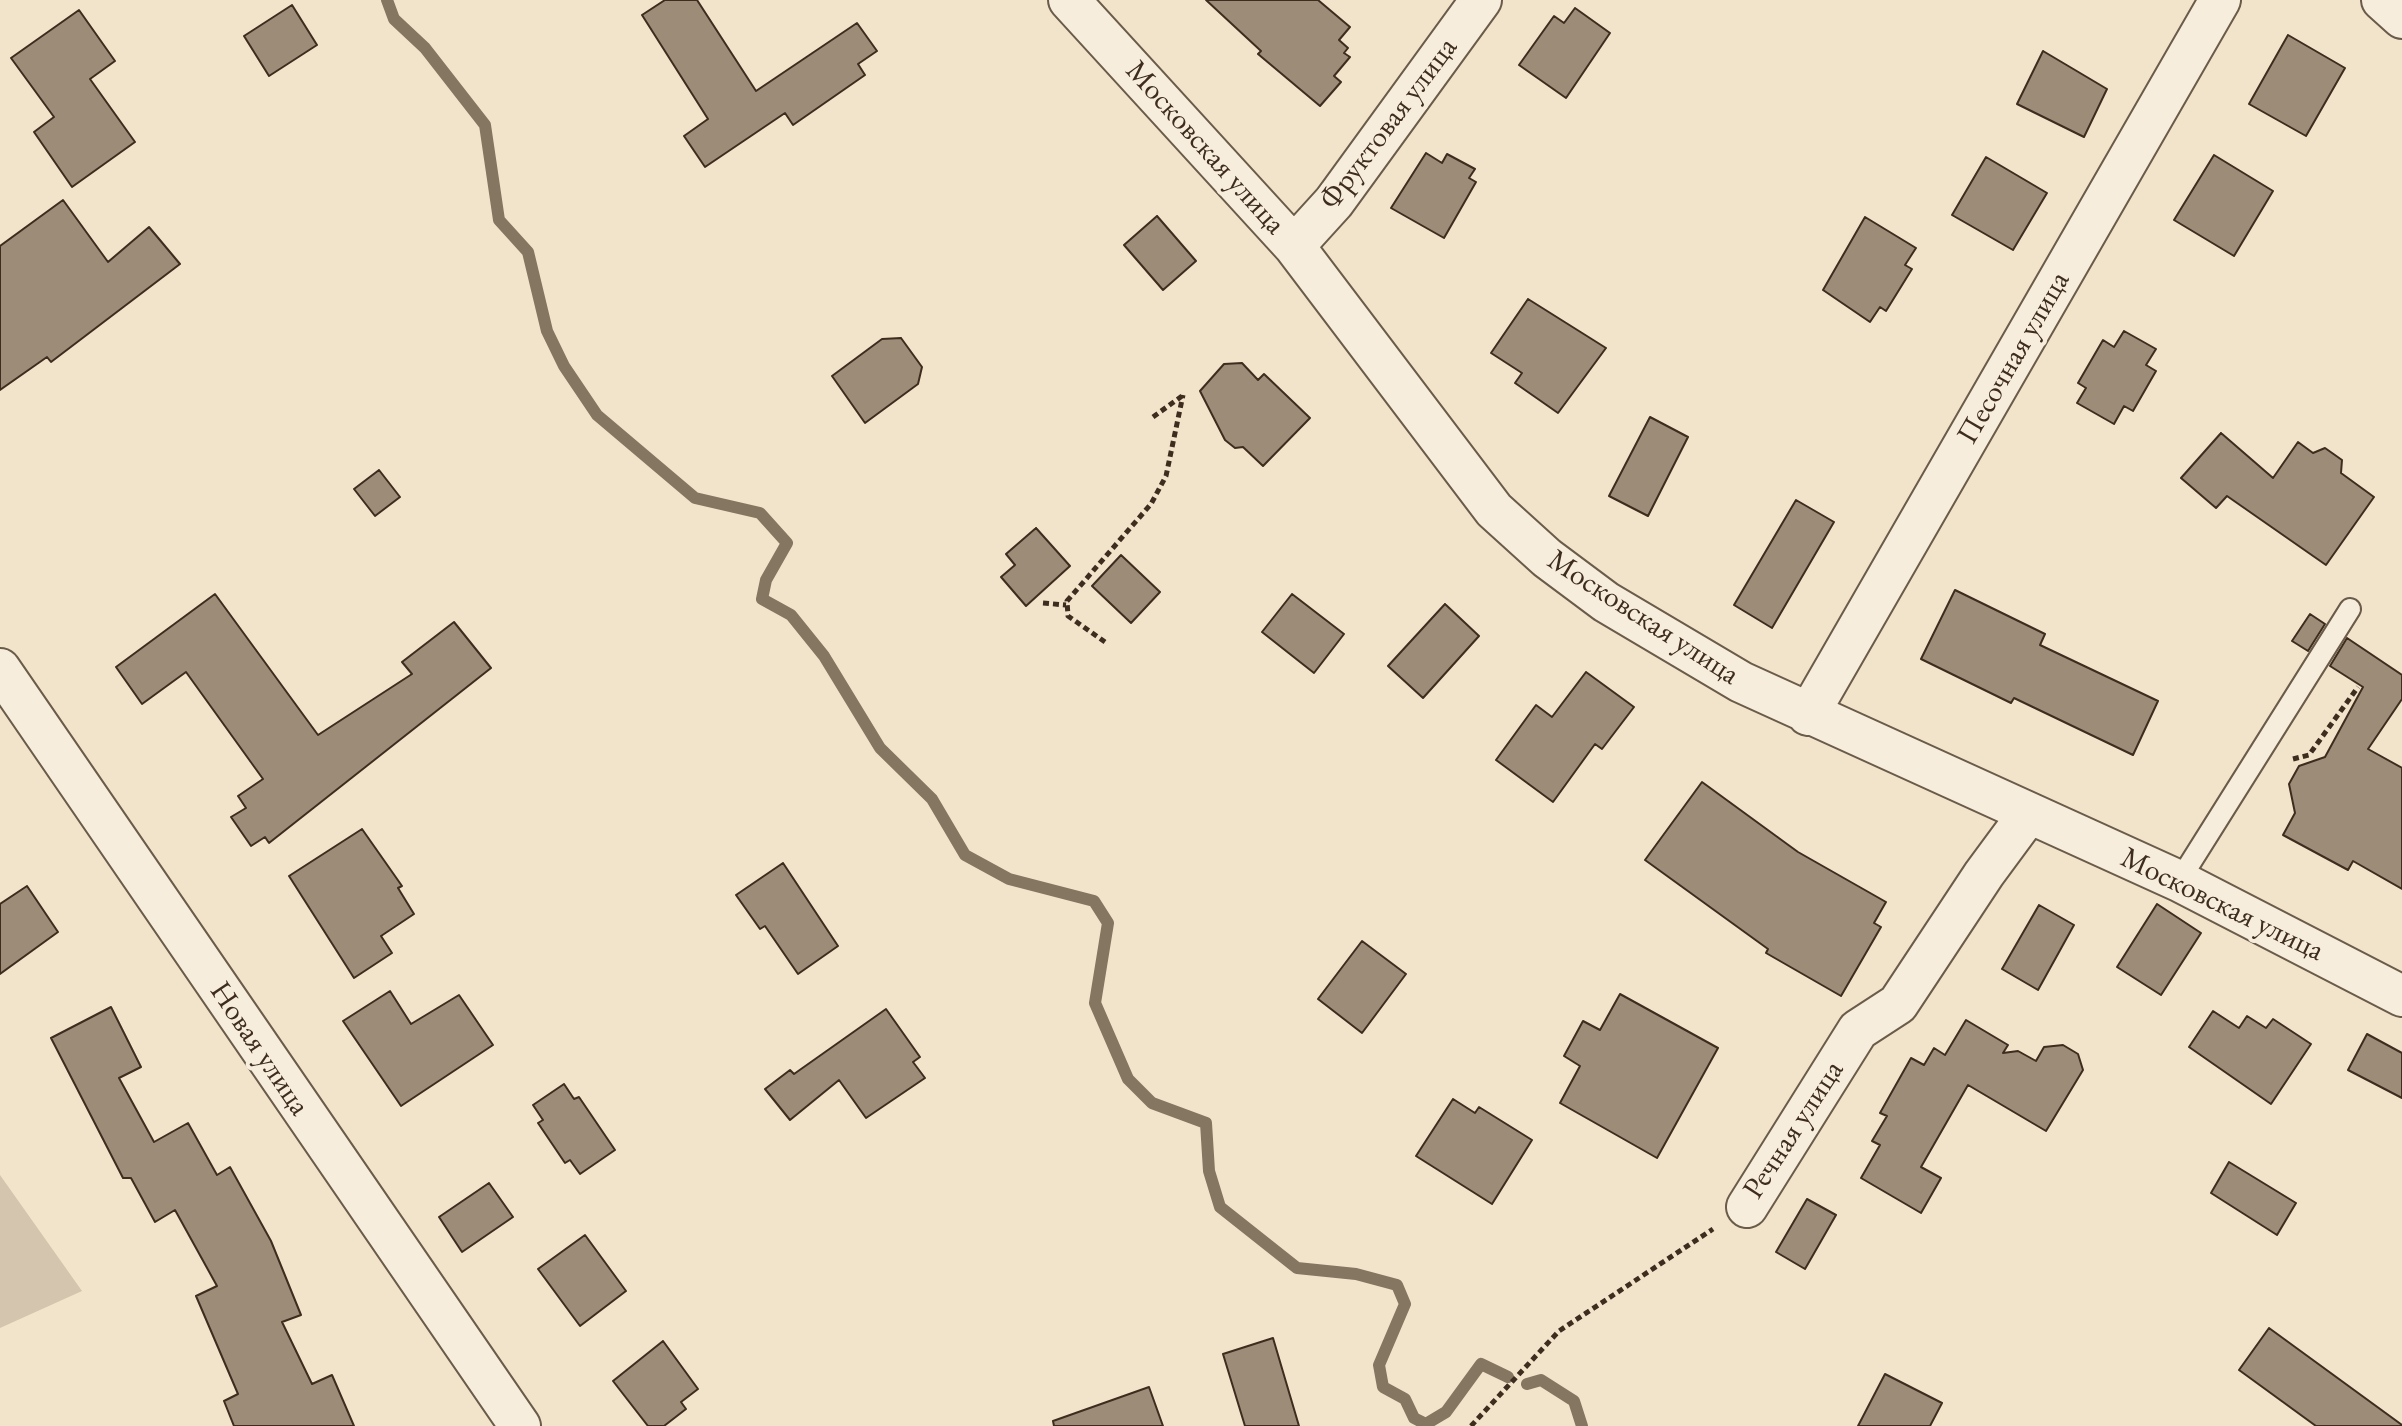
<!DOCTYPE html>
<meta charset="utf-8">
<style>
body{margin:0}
canvas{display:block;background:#f2e4cb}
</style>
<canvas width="2402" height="1426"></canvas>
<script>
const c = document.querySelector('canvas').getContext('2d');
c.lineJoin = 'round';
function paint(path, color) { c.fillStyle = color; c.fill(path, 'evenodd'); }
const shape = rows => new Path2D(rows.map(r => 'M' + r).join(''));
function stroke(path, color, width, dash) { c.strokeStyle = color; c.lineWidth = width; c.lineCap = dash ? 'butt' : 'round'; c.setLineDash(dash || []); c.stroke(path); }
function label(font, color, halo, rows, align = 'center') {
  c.font = font + ' "EB Garamond",serif'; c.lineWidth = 8; c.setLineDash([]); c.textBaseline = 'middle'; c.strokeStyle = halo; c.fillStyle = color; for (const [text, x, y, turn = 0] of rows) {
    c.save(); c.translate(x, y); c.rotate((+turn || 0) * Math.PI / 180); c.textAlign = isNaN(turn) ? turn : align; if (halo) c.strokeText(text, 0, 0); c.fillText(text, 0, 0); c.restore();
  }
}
paint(shape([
 [0,1175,82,1291,0,1328]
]), '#d3c5ae');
stroke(shape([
 [387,0,394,19,425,48,485,125,499,220,528,252,547,331,564,366,597,415,695,498,760,513,787,543,766,580,762,599,791,615,824,656,880,748,932,799,965,855,1009,879,1094,901,1108,923,1095,1003,1128,1079,1152,1103,1206,1123,1209,1171,1220,1207,1297,1268,1356,1274,1397,1285,1405,1304,1379,1365,1383,1387,1405,1399,1414,1418,1426,1424,1446,1412,1481,1364,1508,1377],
 [1527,1384,1541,1380,1574,1401,1582,1426]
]), '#857662', 12);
const building = shape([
 [665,0,697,0,756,91,857,23,877,51,858,64,865,75,793,125,785,113,705,167,684,136,708,119,642,15,665,0],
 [1206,0,1318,0,1350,27,1339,40,1348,48,1344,53,1350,57,1334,76,1341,82,1320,106,1258,54,1261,51,1206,0],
 [292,5,317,45,269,76,244,36,292,5],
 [1575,8,1610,33,1566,98,1519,65,1554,16,1564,23,1575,8],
 [79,10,115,61,90,79,135,142,72,187,34,132,54,117,11,58,79,10],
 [2288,35,2345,68,2306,136,2249,104,2288,35],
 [2043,51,2107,89,2084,137,2017,104,2043,51],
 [1426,153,1442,163,1447,154,1475,169,1469,178,1476,182,1444,238,1391,208,1426,153],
 [2214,155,2273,191,2234,256,2174,220,2214,155],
 [1986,157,2047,193,2013,250,1952,215,1986,157],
 [63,200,108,262,149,227,180,264,51,362,47,357,0,390,0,246,63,200],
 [1157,216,1196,261,1163,290,1124,245,1157,216],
 [1865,217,1916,248,1905,265,1912,269,1886,311,1880,307,1870,322,1823,290,1865,217],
 [1528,299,1606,348,1558,413,1515,383,1522,373,1491,353,1528,299],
 [2124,331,2156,349,2146,365,2156,371,2133,411,2124,406,2114,424,2077,403,2086,388,2078,383,2103,340,2114,347,2124,331],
 [901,338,922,367,918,384,865,423,832,376,882,339,901,338],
 [1242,363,1258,380,1264,374,1310,418,1263,466,1243,447,1235,448,1225,440,1200,391,1224,364,1242,363],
 [1650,417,1688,437,1648,516,1609,496,1650,417],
 [2221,433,2273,478,2298,442,2313,453,2325,448,2342,460,2341,473,2374,497,2326,565,2227,496,2216,508,2181,478,2221,433],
 [379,470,400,497,375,516,354,489,379,470],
 [1796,500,1834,522,1772,628,1734,605,1796,500],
 [1036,528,1070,566,1026,606,1001,577,1015,565,1006,554,1036,528],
 [1121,555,1160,592,1131,623,1092,586,1121,555],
 [1955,590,2045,634,2040,645,2158,701,2133,755,2014,698,2011,703,1921,659,1955,590],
 [215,594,318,735,412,674,402,662,454,622,491,668,269,843,265,837,251,846,231,817,246,808,238,796,263,779,186,672,142,704,116,667,215,594],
 [1292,594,1344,634,1314,673,1262,632,1292,594],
 [1445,604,1479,636,1423,698,1388,666,1445,604],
 [2310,614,2325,624,2308,651,2292,641,2310,614],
 [2347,638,2402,675,2402,699,2368,749,2402,768,2402,889,2353,861,2348,870,2283,835,2295,813,2289,784,2299,766,2325,757,2363,687,2330,666,2347,638],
 [1586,672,1634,707,1602,749,1595,744,1553,802,1496,760,1536,705,1552,717,1586,672],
 [1702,782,1798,852,1886,902,1874,923,1881,927,1841,996,1766,953,1768,949,1645,860,1702,782],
 [362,829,402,886,398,888,414,914,381,936,392,953,354,978,289,876,362,829],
 [783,863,838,946,798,974,765,926,760,929,736,895,783,863],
 [27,886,58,932,0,974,0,904,27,886],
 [2157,904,2201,933,2161,995,2117,967,2157,904],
 [2039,905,2074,925,2038,990,2002,969,2039,905],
 [1362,941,1406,974,1362,1033,1318,999,1362,941],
 [390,991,411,1024,459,995,493,1045,401,1106,343,1021,390,991],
 [1620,994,1718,1048,1657,1158,1560,1103,1580,1066,1564,1056,1583,1021,1600,1030,1620,994],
 [111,1007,141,1067,119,1078,154,1142,188,1123,217,1175,230,1167,271,1241,301,1315,282,1322,312,1384,332,1375,354,1426,234,1426,224,1401,238,1394,196,1296,217,1286,175,1210,155,1222,131,1178,123,1178,51,1038,111,1007],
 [886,1009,920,1057,913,1062,925,1078,866,1118,839,1080,790,1120,765,1089,790,1070,794,1074,886,1009],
 [2213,1011,2239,1028,2247,1016,2266,1028,2273,1019,2311,1044,2271,1104,2189,1047,2213,1011],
 [1966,1020,2008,1045,2003,1053,2018,1051,2036,1061,2044,1047,2063,1045,2078,1054,2083,1070,2046,1131,1968,1085,1921,1167,1941,1178,1921,1213,1861,1178,1880,1145,1872,1141,1887,1116,1880,1113,1911,1058,1924,1065,1934,1048,1945,1055,1966,1020],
 [2367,1034,2402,1053,2402,1098,2348,1070,2367,1034],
 [564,1084,574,1099,579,1097,615,1150,580,1174,570,1160,565,1163,538,1123,543,1120,533,1105,564,1084],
 [1453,1099,1475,1113,1479,1107,1532,1140,1492,1204,1416,1156,1453,1099],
 [2229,1162,2296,1203,2277,1235,2211,1193,2229,1162],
 [489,1183,513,1217,462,1252,439,1217,489,1183],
 [1807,1199,1836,1215,1805,1269,1776,1252,1807,1199],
 [585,1235,626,1291,580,1326,538,1269,585,1235],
 [2269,1328,2402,1425,2402,1426,2316,1426,2239,1370,2269,1328],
 [1273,1338,1299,1426,1245,1426,1223,1354,1273,1338],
 [663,1341,698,1389,681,1402,686,1409,664,1426,648,1426,613,1381,663,1341],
 [1885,1374,1942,1403,1930,1426,1858,1426,1885,1374],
 [1149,1387,1163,1426,1054,1426,1053,1421,1149,1387]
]);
paint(building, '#9c8c78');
stroke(building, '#3e2d1e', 2);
const lane = shape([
 [2179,881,2350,609]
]);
const street = shape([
 [1069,0,1294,246,1494,510,1547,558,1606,602,1741,682,2179,881,2402,996],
 [2382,0,2402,18],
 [1294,246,1334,202,1481,0],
 [0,669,520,1426],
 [1808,715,2220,0],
 [1747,1207,1858,1030,1898,1004,1984,874,2029,813]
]);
stroke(lane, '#6b5b49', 24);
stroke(street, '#6b5b49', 44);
stroke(shape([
 [1153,417,1182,396],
 [1043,603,1066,605],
 [1105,642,1068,616,1067,601,1151,504,1166,476,1183,395],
 [2293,759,2309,755,2358,687],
 [1471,1426,1559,1331,1713,1229]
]), '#3e2d1e', 5, [6, 4]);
stroke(lane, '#f7eddd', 20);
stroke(street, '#f7eddd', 40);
label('30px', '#3e2d1e', '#f7eddd', [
 ["Фруктовая улица",1389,124,-53],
 ["Московская улица",1205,148,48],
 ["Песочная улица",2014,358,-60],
 ["Московская улица",1643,618,33],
 ["Московская улица",2222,905,26],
 ["Новая улица",259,1049,56],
 ["Речная улица",1794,1130,-57]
]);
</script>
